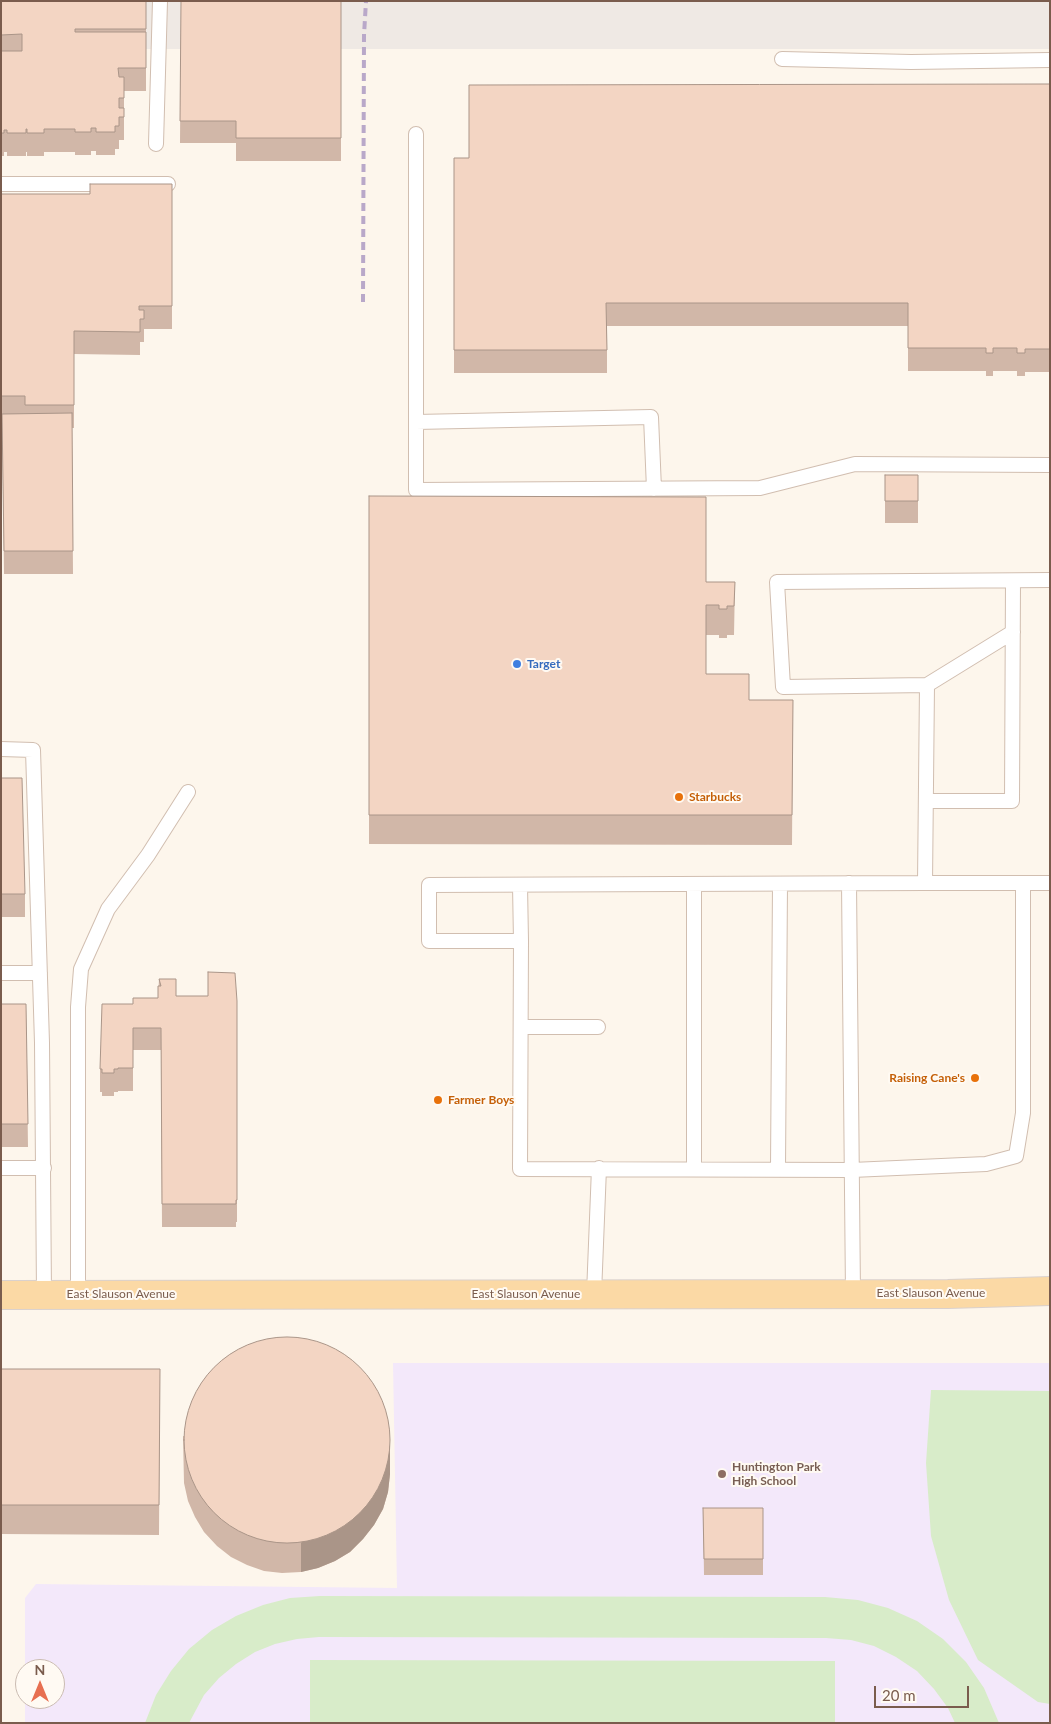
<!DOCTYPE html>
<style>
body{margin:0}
#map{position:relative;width:1051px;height:1724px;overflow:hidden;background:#fdf6ec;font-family:Lato,sans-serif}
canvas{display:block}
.frame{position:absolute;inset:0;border:2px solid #7a5c4d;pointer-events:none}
.north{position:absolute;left:15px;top:1659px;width:50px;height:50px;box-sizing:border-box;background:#fffaf3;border:1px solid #cabbb1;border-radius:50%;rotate:0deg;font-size:14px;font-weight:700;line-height:20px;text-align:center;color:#7a5c4d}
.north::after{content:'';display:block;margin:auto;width:18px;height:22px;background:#e76f51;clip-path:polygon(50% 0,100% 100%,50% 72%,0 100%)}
.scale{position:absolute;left:874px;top:1686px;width:95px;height:22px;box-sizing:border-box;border:2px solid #7a5c4d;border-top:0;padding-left:6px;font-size:15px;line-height:18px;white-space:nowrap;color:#7a5c4d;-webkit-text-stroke:4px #fffaf3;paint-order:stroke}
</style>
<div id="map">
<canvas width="1051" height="1724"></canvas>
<div class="frame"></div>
<div class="north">N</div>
<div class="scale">20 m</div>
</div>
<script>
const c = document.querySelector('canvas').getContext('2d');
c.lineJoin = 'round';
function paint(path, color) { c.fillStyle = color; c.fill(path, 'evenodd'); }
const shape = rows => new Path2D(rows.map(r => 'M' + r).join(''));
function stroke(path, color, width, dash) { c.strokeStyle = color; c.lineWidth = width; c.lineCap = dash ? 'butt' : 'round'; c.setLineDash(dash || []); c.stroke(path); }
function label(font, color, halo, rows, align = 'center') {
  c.font = font + ' Lato,sans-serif'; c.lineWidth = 4; c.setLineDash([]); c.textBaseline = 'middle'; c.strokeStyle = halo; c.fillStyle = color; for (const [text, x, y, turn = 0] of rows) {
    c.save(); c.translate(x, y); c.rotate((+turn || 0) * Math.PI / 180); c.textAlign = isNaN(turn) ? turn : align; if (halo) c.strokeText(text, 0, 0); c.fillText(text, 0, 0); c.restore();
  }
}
paint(shape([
 [1,1,1050,1,1050,49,1,49]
]), '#efe9e4');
paint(shape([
 [393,1363,1050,1363,1050,1723,25,1723,25,1598,36,1584,397,1588],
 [25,1669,55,1669,55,1699,25,1699]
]), '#f3e8fa');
paint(shape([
 [931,1390,1050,1391,1050,1704,1038,1702,978,1660,949,1600,931,1536,926,1463],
 [320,1596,825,1597,858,1600,888,1608,917,1621,943,1639,966,1662,984,1688,999,1723,955,1723,948,1708,934,1689,917,1671,896,1657,874,1646,851,1640,826,1638,319,1637,297,1639,275,1644,255,1652,236,1664,219,1678,204,1695,189,1723,145,1723,156,1695,171,1671,189,1649,212,1630,236,1616,263,1605,290,1598],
 [310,1660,835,1661,835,1723,310,1723]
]), '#d8ecc9');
const service = shape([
 [782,59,911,62,1050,60],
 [416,134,416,490,760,488,855,464,1050,465],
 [156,144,160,1],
 [1,184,168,184],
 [416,422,651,417,654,489],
 [927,685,1013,632],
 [1,749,33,750,42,1043,44,1295],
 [926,801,1012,801,1013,581],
 [849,883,853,1294],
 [925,883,1050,883],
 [1023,883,1023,1113,1016,1156,986,1164,852,1170,520,1169,521,941,429,941,429,885,925,883,927,685,783,687,777,582,1050,580],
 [520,885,521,941],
 [694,885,694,1168],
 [1,973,40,973],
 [521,1027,598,1027],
 [1,1168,44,1168],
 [778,1168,780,884],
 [78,1294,78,1007,81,969,108,909,148,855,188,792],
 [594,1294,599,1168]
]);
const primary = shape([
 [1,1295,948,1294,1050,1291]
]);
stroke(service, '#d1beb0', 16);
stroke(primary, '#dad1cd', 30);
stroke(service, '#fff', 14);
stroke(primary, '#fbd9a5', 28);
stroke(shape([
 [363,302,364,35,366,1]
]), '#b9a8c9', 4, [8, 5]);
paint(shape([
 [1,1,146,1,146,91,124,91,124,140,119,140,119,149,115,149,115,155,96,155,96,151,91,151,91,155,75,155,75,152,44,152,44,156,27,156,27,152,26,152,26,156,7,156,7,152,4,152,4,156,1,156],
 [181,1,341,1,341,161,236,161,236,143,180,143],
 [1050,84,1050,372,1025,372,1025,376,1017,376,1017,371,993,371,993,376,986,376,986,371,908,371,908,326,607,326,607,373,454,373,454,158,469,158],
 [172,184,172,329,144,329,144,342,140,342,140,355,74,354,74,428,72,428,73,574,4,574,2,419,1,419,1,194,90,194],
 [885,475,918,475,918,523,885,523],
 [369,496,706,582,735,582,734,635,727,635,727,638,719,638,719,635,706,635,706,674,749,700,793,700,792,845,369,844],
 [1,778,25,894,25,917,1,917],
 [159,979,176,996,237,1001,237,1222,236,1222,236,1227,162,1227,161,1050,133,1050,133,1091,118,1091,118,1092,114,1092,114,1096,102,1096,102,1092,100,1092,100,1069,133,1004,158,998],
 [1,1004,26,1004,28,1147,1,1147],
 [1,1369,160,1369,159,1535,1,1534],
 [183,1436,390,1474,388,1492,383,1509,374,1525,363,1539,350,1552,335,1561,318,1568,301,1572,282,1573,264,1571,247,1565,231,1557,217,1546,204,1532,195,1517,188,1501,184,1483],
 [703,1508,763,1508,763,1575,704,1575]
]), '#d1b7a8');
paint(shape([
 [390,1445,390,1474,388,1492,383,1509,374,1525,363,1539,350,1552,335,1561,318,1568,301,1572,301,1543]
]), '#aa9588');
const building = shape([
 [1,1,146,1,146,29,75,29,75,32,146,32,146,68,118,68,119,77,124,77,124,98,119,98,119,108,124,108,124,117,119,117,119,126,115,126,115,132,96,132,96,128,91,128,91,132,75,132,75,129,44,129,44,133,27,133,27,129,26,129,26,133,7,133,7,130,4,130,4,133,1,133,1,51,22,51,22,34,1,35,1,1],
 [181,1,341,1,341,138,236,138,236,121,180,121,181,1],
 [1050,84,1050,349,1025,349,1025,353,1017,353,1017,348,993,348,993,353,986,353,986,348,908,348,908,303,606,303,607,350,454,350,454,158,469,158,469,85,1050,84],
 [90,184,172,184,172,306,139,306,139,310,144,310,144,319,140,319,140,332,74,331,74,405,25,405,25,396,1,396,1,194,90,194,90,184],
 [72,413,73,551,4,551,2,414,72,413],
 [885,475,918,475,918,501,885,501,885,475],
 [369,496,706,497,706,582,735,582,734,606,727,606,727,609,719,609,719,605,706,605,706,674,749,674,749,700,793,700,792,815,369,815,369,496],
 [1,778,22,778,25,894,1,894,1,778],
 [208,972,235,973,237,1001,237,1200,236,1200,236,1204,162,1204,161,1028,133,1028,133,1068,118,1068,118,1069,114,1069,114,1073,102,1073,102,1069,100,1069,102,1004,133,1004,133,998,158,998,158,986,161,986,159,979,176,979,176,996,208,996,208,972],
 [1,1004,26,1004,28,1124,1,1124,1,1004],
 '184 1440a103 103 0 1 1 206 0a103 103 0 1 1-206 0Z',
 [1,1369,160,1369,159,1505,1,1505,1,1369],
 [703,1508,763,1508,763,1559,704,1559,703,1508]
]);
paint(building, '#f3d5c3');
stroke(building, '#aa9588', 1);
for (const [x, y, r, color] of [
 [517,664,5,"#3f7fe0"],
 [679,797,5,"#e8710a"],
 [975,1078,5,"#e8710a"],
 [438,1100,5,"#e8710a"],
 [722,1474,5,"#8d6e63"]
]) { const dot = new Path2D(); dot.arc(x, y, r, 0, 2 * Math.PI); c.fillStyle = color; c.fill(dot); stroke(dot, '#fffaf3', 2); }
label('bold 12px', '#366cbe', '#fffaf3', [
 ["Target",527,664]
], 'left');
label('bold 12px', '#c56008', '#fffaf3', [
 ["Starbucks",689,797],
 ["Raising Cane's",965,1078,"right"],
 ["Farmer Boys",448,1100]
], 'left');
label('12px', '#7a5c4d', '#fffaf3', [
 ["East Slauson Avenue",931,1293],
 ["East Slauson Avenue",121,1294],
 ["East Slauson Avenue",526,1294]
]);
label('bold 12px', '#785e54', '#fffaf3', [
 ["Huntington Park",732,1467],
 ["High School",732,1481]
], 'left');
</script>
